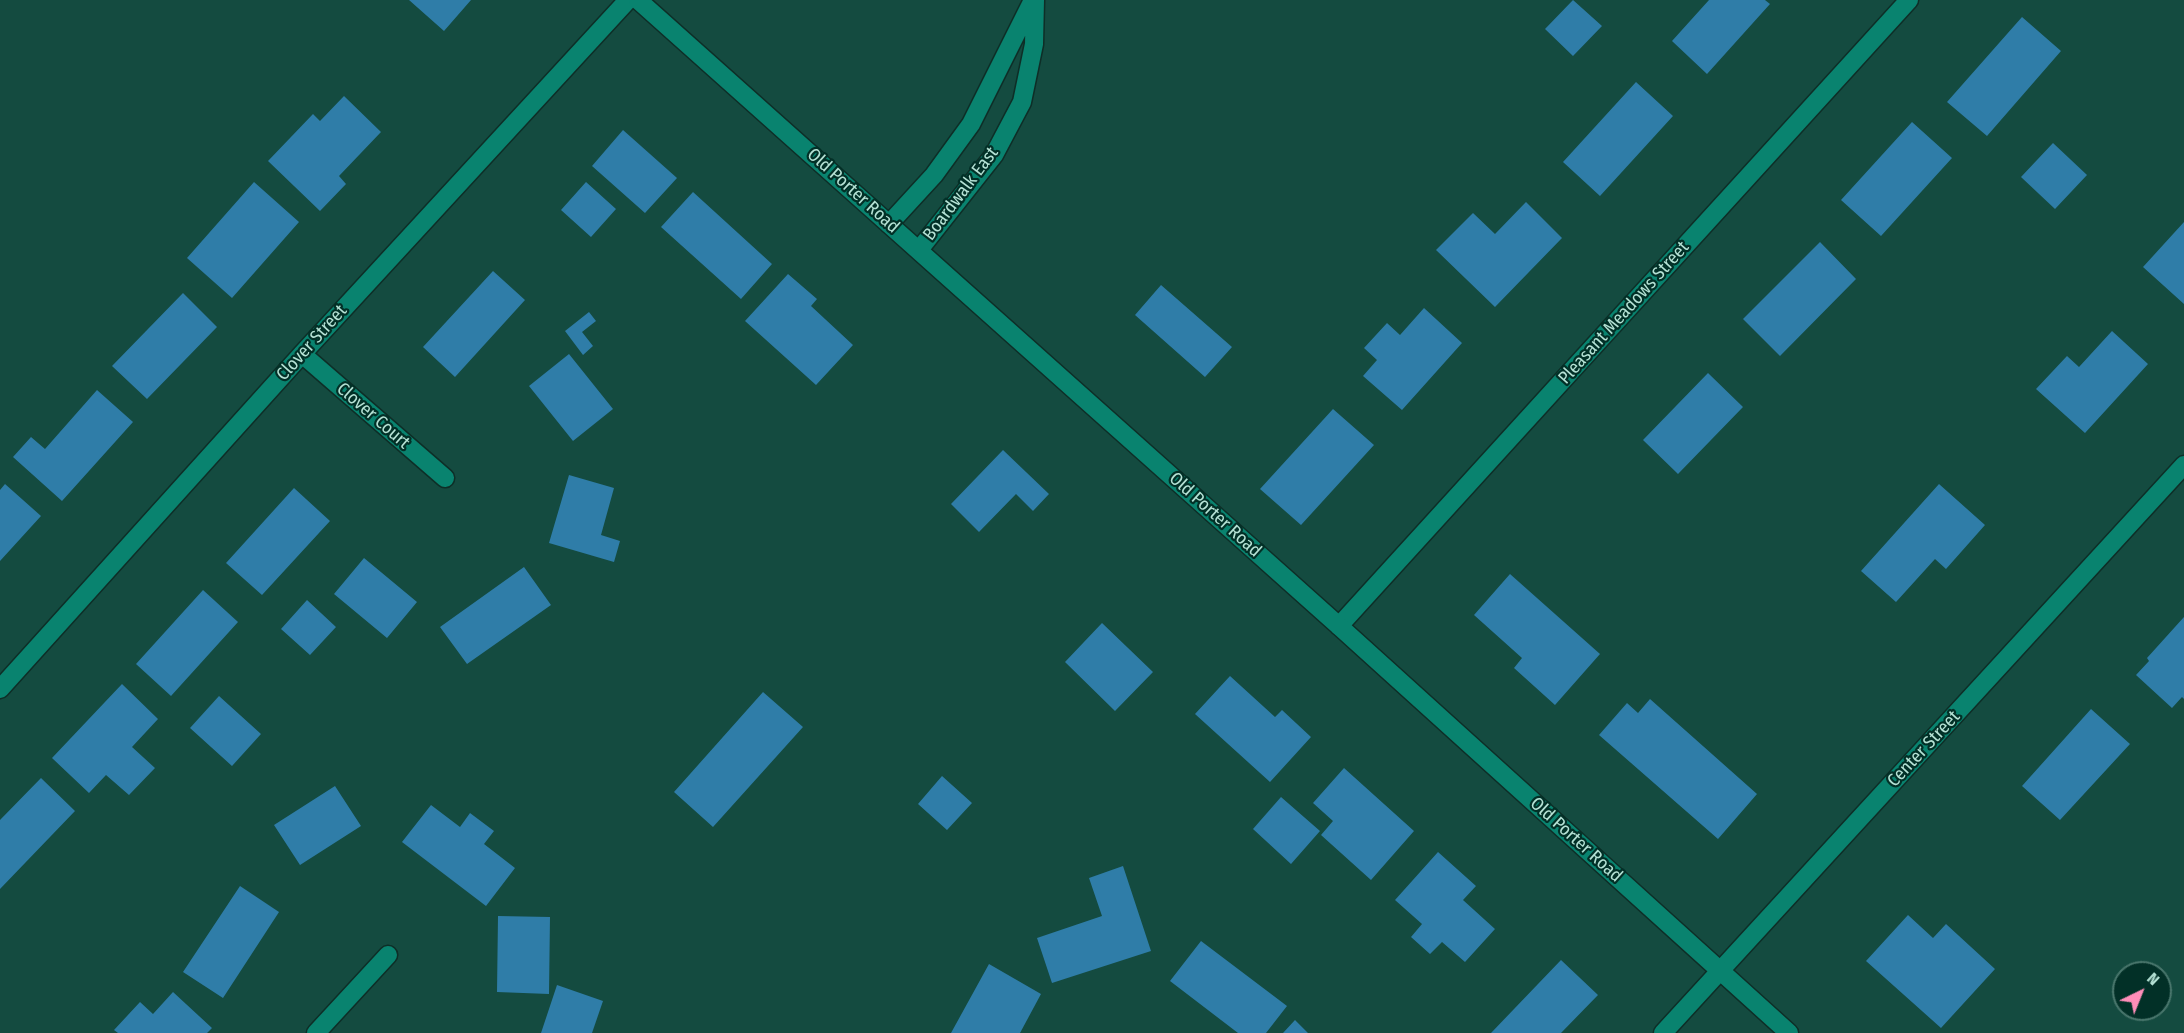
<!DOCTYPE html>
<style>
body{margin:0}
#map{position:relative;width:2184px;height:1033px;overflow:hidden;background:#144b40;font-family:"Fira Sans Condensed",sans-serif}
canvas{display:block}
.north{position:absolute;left:2112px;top:961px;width:60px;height:60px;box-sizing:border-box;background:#023027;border:2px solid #4a776d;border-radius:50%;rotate:43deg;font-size:16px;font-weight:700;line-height:24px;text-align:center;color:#b5e2d5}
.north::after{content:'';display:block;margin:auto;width:21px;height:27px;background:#ff8eb9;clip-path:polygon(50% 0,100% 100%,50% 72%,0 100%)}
</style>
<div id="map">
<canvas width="2184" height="1033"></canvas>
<div class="north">N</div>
</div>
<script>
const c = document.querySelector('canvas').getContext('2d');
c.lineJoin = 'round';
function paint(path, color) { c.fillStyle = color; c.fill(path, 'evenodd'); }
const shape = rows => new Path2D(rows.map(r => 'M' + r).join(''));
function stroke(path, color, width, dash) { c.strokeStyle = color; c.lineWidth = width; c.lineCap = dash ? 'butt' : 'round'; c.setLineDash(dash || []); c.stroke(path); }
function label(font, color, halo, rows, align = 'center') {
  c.font = font + ' "Fira Sans Condensed",sans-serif'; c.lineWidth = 4.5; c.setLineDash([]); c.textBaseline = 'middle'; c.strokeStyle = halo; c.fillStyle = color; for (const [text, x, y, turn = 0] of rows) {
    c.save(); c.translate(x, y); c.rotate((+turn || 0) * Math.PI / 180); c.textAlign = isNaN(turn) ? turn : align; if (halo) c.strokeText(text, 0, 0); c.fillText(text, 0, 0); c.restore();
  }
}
paint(shape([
 [409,0,471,0,444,31],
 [1573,0,1602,26,1573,56,1545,29],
 [1709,0,1765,0,1770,4,1707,74,1672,41],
 [2022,17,2061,51,1987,136,1947,102],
 [1636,82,1673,116,1600,196,1563,162],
 [344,96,381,132,339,176,346,184,320,211,268,161,313,114,320,121],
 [1912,122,1952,158,1881,236,1841,200],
 [623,130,677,178,645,213,592,166],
 [2053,143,2087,175,2055,209,2021,177],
 [254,182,299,222,232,298,187,258],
 [586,182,616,209,591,237,561,210],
 [693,192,772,264,741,299,661,227],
 [1526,202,1562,238,1495,307,1436,250,1473,213,1495,234],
 [2184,222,2184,304,2143,267],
 [1820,242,1856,279,1780,356,1743,319],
 [493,271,525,300,455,377,423,347],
 [788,274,817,299,811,306,853,345,816,385,745,321],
 [1161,285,1232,347,1205,377,1135,315],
 [183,293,217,327,147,399,112,366],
 [1424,308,1462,343,1402,410,1363,376,1377,360,1364,348,1387,323,1400,335],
 [589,312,596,321,582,332,593,346,583,355,565,331],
 [2112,331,2148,364,2085,433,2036,389,2067,356,2079,367],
 [569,354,613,409,573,441,529,386],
 [1708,373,1743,407,1678,474,1643,440],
 [97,390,133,422,62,501,13,457,31,437,45,449],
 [1333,409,1374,445,1301,525,1260,489],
 [1003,450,1049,494,1033,511,1016,494,979,532,951,504],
 [569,475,614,488,601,535,620,541,614,562,549,543],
 [5,484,41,516,0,561,0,490],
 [1939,484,1985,525,1946,569,1935,559,1896,602,1861,571],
 [294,488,330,521,262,595,226,563],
 [364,558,417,602,387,638,334,594],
 [524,567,551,605,467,664,440,627],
 [1510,574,1600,654,1555,705,1514,668,1522,658,1474,615],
 [203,590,238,622,171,696,136,664],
 [307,600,336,627,310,655,281,629],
 [2184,617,2184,699,2182,697,2172,708,2136,675,2149,661,2147,658],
 [1102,623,1153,672,1115,711,1065,662],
 [1230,676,1275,717,1282,710,1311,737,1270,782,1195,714],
 [122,684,158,719,132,747,155,768,129,795,106,775,89,793,52,758],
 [763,692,803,727,713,827,674,792],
 [219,696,261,734,232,766,190,728],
 [1650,699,1757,794,1718,839,1599,735,1627,703,1638,713],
 [2091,709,2130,744,2060,820,2022,786],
 [1344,768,1414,831,1371,880,1321,835,1333,821,1313,803],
 [942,776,972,803,947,830,918,804],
 [41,778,75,811,0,889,0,820],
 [335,786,361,826,300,865,274,825],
 [1281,797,1320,831,1291,864,1253,829],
 [431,805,460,827,470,813,494,831,484,844,515,868,486,906,402,842],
 [1438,852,1476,886,1463,900,1495,929,1465,962,1442,942,1430,954,1411,937,1422,924,1395,900],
 [1123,866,1151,951,1052,983,1037,938,1102,916,1089,878],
 [240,886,279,912,223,998,183,972],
 [1908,915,1933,938,1946,924,1995,969,1941,1028,1866,961],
 [498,916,550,917,549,994,497,992],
 [1201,941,1287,1006,1266,1033,1238,1033,1170,981],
 [1561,960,1598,995,1561,1033,1491,1033],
 [989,964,1041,994,1020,1033,951,1033],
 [557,985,603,1001,592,1033,541,1033],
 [173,992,212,1028,207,1033,118,1033,114,1030,140,1002,153,1014],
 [1295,1020,1308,1033,1283,1033]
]), '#2f7da8');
const minor = shape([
 [889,224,934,175,971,124,1032,2],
 [919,250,994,155,1022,102,1034,44,1035,0],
 [302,354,445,478],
 [1339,626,1909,0],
 [0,689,302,354,628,0],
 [316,1033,388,955],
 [1663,1033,2184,465]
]);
const tertiary = shape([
 [638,0,1339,626,1789,1033]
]);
stroke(minor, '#0e2e27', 21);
stroke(tertiary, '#0e2e27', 21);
stroke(minor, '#09836f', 18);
stroke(tertiary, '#09836f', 18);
label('18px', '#b5e2d5', '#023027', [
 ["Old Porter Road",853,191,42],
 ["Boardwalk East",961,194,-53],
 ["Pleasant Meadows Street",1624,313,-48],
 ["Clover Street",312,343,-48],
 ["Clover Court",373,416,41],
 ["Old Porter Road",1215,515,42],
 ["Center Street",1924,749,-47],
 ["Old Porter Road",1576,840,42]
]);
</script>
